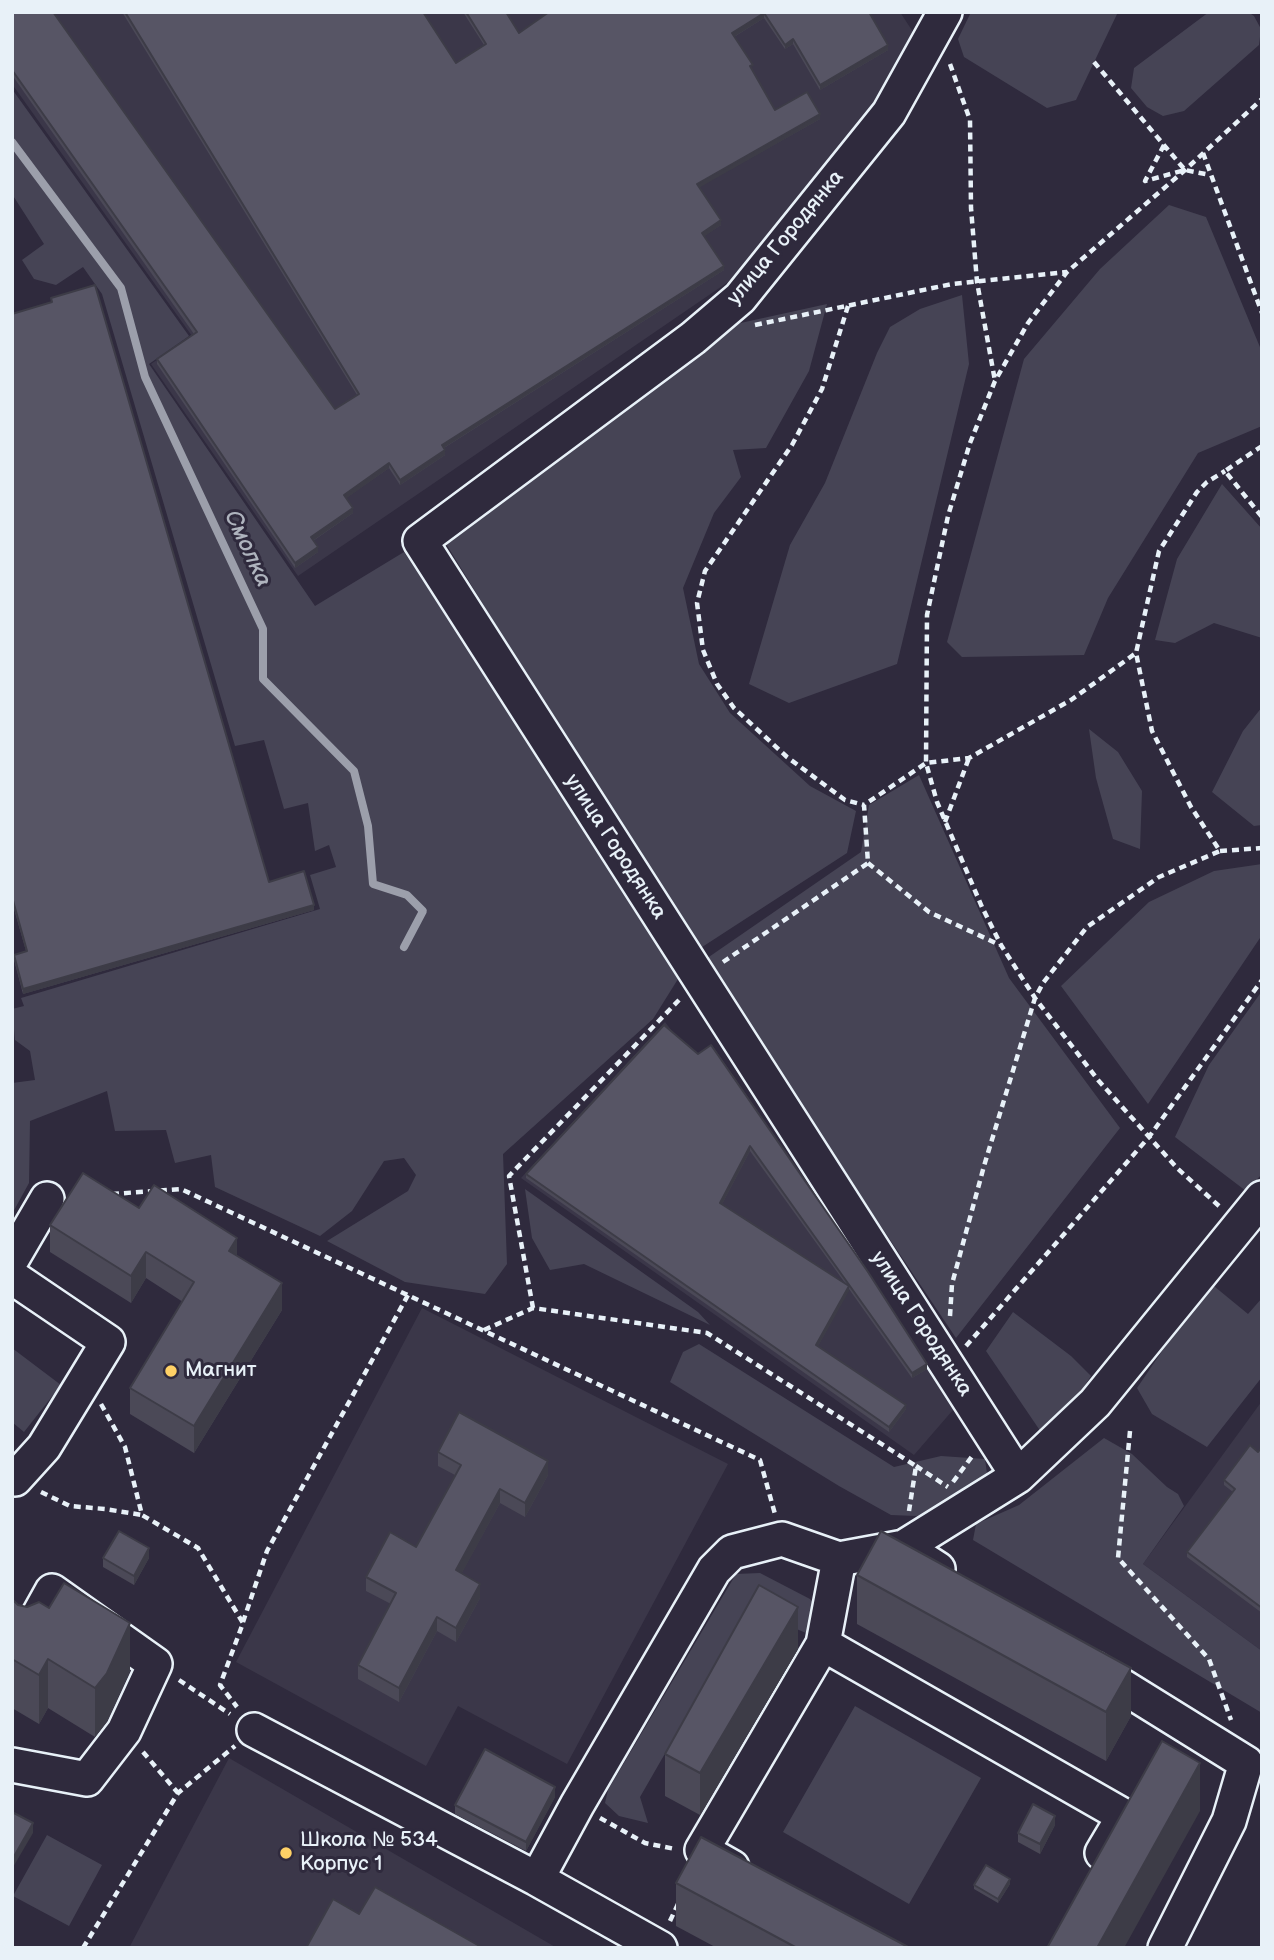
<!DOCTYPE html>
<meta charset="utf-8">
<style>
body{margin:0}
#map{position:relative;width:1274px;height:1960px;overflow:hidden;background:#2f2a3d;font-family:"Balsamiq Sans",sans-serif}
canvas{display:block}
.frame{position:absolute;inset:0;border:14px solid #e8f1f8;pointer-events:none}
</style>
<div id="map">
<canvas width="1274" height="1960"></canvas>
<div class="frame"></div>
</div>
<script>
const c = document.querySelector('canvas').getContext('2d');
c.lineJoin = 'round';
function paint(path, color) { c.fillStyle = color; c.fill(path, 'evenodd'); }
const shape = rows => new Path2D(rows.map(r => 'M' + r).join(''));
function stroke(path, color, width, dash) { c.strokeStyle = color; c.lineWidth = width; c.lineCap = dash ? 'butt' : 'round'; c.setLineDash(dash || []); c.stroke(path); }
function label(font, color, halo, rows, align = 'center') {
  c.font = font + ' "Balsamiq Sans",sans-serif'; c.lineWidth = 6; c.setLineDash([]); c.textBaseline = 'middle'; c.strokeStyle = halo; c.fillStyle = color; for (const [text, x, y, turn = 0] of rows) {
    c.save(); c.translate(x, y); c.rotate((+turn || 0) * Math.PI / 180); c.textAlign = isNaN(turn) ? turn : align; if (halo) c.strokeText(text, 0, 0); c.fillText(text, 0, 0); c.restore();
  }
}
paint(shape([
 [12,12,900,12,913,32,875,106,798,205,731,280,298,576,151,364,192,336,12,84],
 [665,1022,693,1058,712,1045,959,1403,914,1455,521,1178],
 [422,1308,728,1464,567,1764,458,1706,426,1766,236,1662],
 [1262,1401,1262,1651,1143,1564],
 [229,1758,557,1948,129,1948]
]), '#3b3749');
paint(shape([
 [971,12,1118,12,1076,100,1047,108,964,57,958,39],
 [1209,12,1248,12,1254,16,1261,29,1259,45,1184,111,1163,116,1147,107,1131,88,1134,68],
 [12,89,189,336,149,364,315,606,404,552,683,971,653,1019,503,1154,507,1264,485,1294,405,1282,327,1241,408,1191,416,1175,404,1158,384,1161,352,1211,320,1236,215,1187,211,1155,175,1163,166,1130,115,1131,107,1091,30,1121,29,1183,12,1214,12,1083,35,1080,30,1051,15,1040,12,1009,24,1006,21,998,320,909,310,875,336,867,329,845,315,851,308,803,284,809,264,740,235,746,102,294,83,267,56,285,34,279,22,260,44,244,12,194],
 [1169,205,1206,217,1262,352,1262,426,1198,453,1108,598,1084,655,962,657,947,642,1024,359,1100,269],
 [962,295,969,364,897,664,789,703,749,684,790,545,825,483,877,353,890,327,920,309],
 [827,304,809,371,766,448,733,450,741,477,714,513,683,588,699,664,730,713,810,786,856,811,847,853,696,951,440,534,736,324],
 [1222,484,1262,529,1262,638,1214,623,1175,643,1155,640,1177,559],
 [1262,707,1262,825,1254,826,1212,792,1243,731],
 [1089,729,1118,752,1142,791,1140,849,1113,839,1096,778],
 [919,775,1009,978,1120,1128,956,1338,703,961,861,852,869,805],
 [1262,864,1262,935,1148,1104,1061,986,1149,902,1214,871],
 [1262,991,1262,1174,1246,1191,1175,1137,1209,1065],
 [525,1189,698,1312,710,1325,584,1264,550,1270,532,1238],
 [1209,1282,1248,1314,1262,1298,1262,1377,1207,1447,1152,1414,1137,1388],
 [1013,1312,1071,1356,1091,1376,1068,1410,1043,1435,986,1351],
 [699,1344,894,1467,941,1456,985,1459,988,1481,948,1511,916,1516,891,1515,839,1486,670,1382,683,1352],
 [12,1348,61,1385,24,1432,12,1422],
 [1104,1438,1132,1454,1167,1487,1178,1494,1184,1506,1143,1564,1262,1651,1262,1713,973,1540,976,1524,1019,1505],
 [760,1573,810,1599,820,1610,817,1623,806,1633,771,1618,739,1625,640,1797,648,1823,619,1816,605,1803,608,1790,736,1574],
 [855,1706,981,1778,909,1904,783,1832],
 [47,1835,102,1865,69,1926,13,1896]
]), '#464455');
stroke(shape([
 [12,142,121,288,145,377,263,629,263,679,354,771,368,826,373,884,407,895,423,911,404,947]
]), '#9c9fab', 8);
const minor = shape([
 [945,12,889,113,740,298,693,338,420,541,1018,1476,1095,1403,1262,1198],
 [12,1259,47,1199],
 [12,1277,108,1342,44,1447,15,1479,12,1477],
 [938,1569,904,1547,1018,1476],
 [823,1644,1124,1816,1102,1853],
 [1093,1668,1246,1763,1229,1821,1165,1948],
 [254,1730,537,1879],
 [12,1765,87,1779,124,1731,155,1664,52,1591,27,1636],
 [732,1867,702,1850,823,1644,839,1559],
 [660,1948,537,1879,577,1805,714,1570,732,1552,782,1539,839,1559,904,1547]
]);
stroke(minor, '#e8f1f8', 38);
stroke(shape([
 [1094,62,1185,170],
 [950,64,970,120,971,208,977,282,995,381],
 [1164,145,1145,181,1185,170,1210,175],
 [1203,153,1262,313],
 [848,306,822,389,792,445,705,571,697,603,703,650,717,684,734,708,787,757,845,800,864,805],
 [755,325,952,284,1066,272],
 [1262,446,1225,471,1262,517],
 [945,822,969,758],
 [1220,851,1262,848],
 [868,863,929,912,1000,945],
 [723,962,868,863,864,805,926,763,969,758,1071,700,1136,653],
 [112,1194,181,1189,760,1460,775,1514],
 [1219,1206,1177,1168,1098,1080,1035,998,1001,945,982,907,937,802,926,763,927,615,948,516,970,443,995,381,1028,323,1067,272,1185,170,1262,99],
 [533,1308,509,1176,679,1000],
 [950,1316,952,1284,984,1166,1035,998,1043,983,1087,927,1159,877,1220,851,1191,807,1152,731,1136,653,1159,551,1197,492,1207,482,1225,471],
 [484,1330,533,1308,707,1333,916,1466,909,1511],
 [966,1346,1149,1137,1262,980],
 [101,1404,125,1447,142,1515,198,1548,243,1623,220,1685,237,1707],
 [1130,1431,1118,1558,1209,1659,1231,1720],
 [916,1466,948,1487],
 [953,1482,973,1455],
 [41,1492,70,1506,105,1509,142,1515],
 [243,1622,267,1551,408,1295],
 [179,1680,230,1714],
 [143,1752,178,1793],
 [600,1818,645,1843,675,1849],
 [670,1921,678,1904],
 [83,1948,178,1793,235,1746]
]), '#e8f1f8', 4.5, [7, 5]);
stroke(minor, '#2f2a3d', 33);
paint(shape([
 [12,12,335,409,357,395,122,12,423,12,456,63,484,45,463,12,506,12,519,33,549,12,869,12,888,50,820,90,793,44,785,49,764,18,734,37,775,110,820,119,699,187,721,225,704,236,724,270,444,448,445,455,400,485,389,468,346,498,353,513,313,541,318,552,295,568,157,364,157,359,194,334,12,75],
 [51,298,269,882,314,910,23,994,14,960,14,955,26,951,12,902,12,314,51,302],
 [664,1025,927,1369,912,1378,849,1289,818,1346,906,1409,889,1432,526,1178,526,1174],
 [750,1151,845,1283,722,1204],
 [139,1208,237,1256,282,1310,194,1453,130,1414,130,1388,183,1302,146,1278,131,1303,50,1252,50,1225],
 [1262,1447,1262,1613,1187,1557,1187,1552,1233,1492,1224,1485,1224,1480,1258,1452],
 [438,1452,548,1475,525,1517,500,1503,461,1574,480,1598,456,1642,437,1631,399,1702,358,1679,358,1665,391,1604,366,1591,366,1577,416,1547,455,1475,438,1466],
 [103,1558,149,1558,134,1585,103,1567],
 [857,1575,1131,1716,1106,1761,857,1624],
 [12,1599,18,1605,27,1607,130,1671,107,1721,95,1737,48,1708,39,1724,12,1708],
 [798,1649,700,1815,665,1796,665,1754],
 [555,1797,526,1851,455,1814,455,1805],
 [1055,1825,1040,1854,1018,1842,1018,1833],
 [676,1883,910,1948,717,1948,676,1926],
 [1010,1884,998,1903,974,1889,974,1885]
]), '#4b4957');
paint(shape([
 [764,13,764,18,732,38,732,33],
 [793,39,793,44,785,49,785,45],
 [888,45,888,50,820,90,820,85],
 [820,114,820,119,697,189,697,184],
 [721,220,721,225,702,238,702,233],
 [724,266,724,270,442,449,442,445],
 [445,450,445,455,400,485,400,480],
 [389,463,389,468,344,500,344,495],
 [353,508,353,513,311,542,311,537],
 [318,547,318,552,295,568,295,563],
 [314,905,314,910,23,994,23,989],
 [750,1146,750,1151,720,1208,720,1203],
 [237,1238,237,1264,229,1251],
 [146,1252,146,1278,131,1303,131,1276],
 [282,1283,282,1310,194,1453,194,1426],
 [849,1286,849,1291,816,1350,816,1345],
 [927,1364,927,1369,912,1378,912,1373],
 [906,1405,906,1409,889,1432,889,1427],
 [548,1461,548,1475,525,1517,525,1503],
 [500,1489,500,1503,456,1584,456,1570],
 [149,1548,149,1558,134,1585,134,1576],
 [480,1584,480,1598,456,1642,456,1628],
 [798,1607,798,1649,700,1815,700,1773],
 [437,1617,437,1631,399,1702,399,1688],
 [130,1623,130,1671,107,1721,95,1737,95,1688],
 [48,1659,48,1708,39,1724,39,1675],
 [1131,1668,1131,1716,1106,1761,1106,1712],
 [1200,1763,1200,1811,1124,1948,1097,1948],
 [555,1787,555,1797,526,1851,526,1842],
 [1055,1816,1055,1825,1040,1854,1040,1844],
 [33,1823,33,1833,12,1869,12,1860],
 [1010,1879,1010,1884,998,1903,998,1899]
]), '#3d3c47');
const building = shape([
 [12,12,53,12,335,409,359,394,125,12,423,12,456,63,486,44,466,12,506,12,519,33,549,12,869,12,888,45,820,85,793,39,785,45,764,13,732,33,753,65,750,66,775,110,807,92,820,114,697,184,721,220,702,233,724,266,442,445,445,450,400,480,389,463,344,495,353,508,311,537,318,547,295,563,157,359,197,332,12,70,12,12],
 [95,285,269,882,304,871,314,905,23,989,14,955,27,951,12,897,12,314,52,302,51,298,95,285],
 [664,1025,698,1054,711,1045,868,1272,927,1364,912,1373,750,1146,720,1203,849,1286,816,1345,906,1405,889,1427,526,1174,664,1025],
 [83,1173,139,1208,154,1185,237,1238,229,1251,282,1283,194,1426,130,1388,194,1282,146,1252,131,1276,50,1225,83,1173],
 [459,1412,548,1461,525,1503,500,1489,456,1570,480,1584,456,1628,437,1617,399,1688,358,1665,396,1593,366,1577,390,1532,416,1547,461,1465,438,1452,459,1412],
 [1250,1445,1258,1452,1262,1447,1262,1608,1187,1552,1235,1489,1224,1480,1250,1445],
 [119,1531,149,1548,134,1576,103,1558,119,1531],
 [881,1531,1131,1668,1106,1712,857,1575,881,1531],
 [64,1583,130,1623,107,1673,95,1688,48,1659,39,1675,12,1659,12,1599,18,1605,27,1607,39,1602,49,1608,64,1583],
 [759,1585,798,1607,700,1773,665,1754,759,1585],
 [1162,1741,1200,1763,1097,1948,1047,1948,1162,1741],
 [485,1749,555,1787,526,1842,455,1805,485,1749],
 [1033,1804,1055,1816,1040,1844,1018,1833,1033,1804],
 [12,1812,33,1823,12,1860,12,1812],
 [701,1837,910,1948,797,1948,676,1883,701,1837],
 [986,1865,1010,1879,998,1899,974,1885,986,1865],
 [375,1887,483,1948,306,1948,333,1899,359,1914,375,1887]
]);
paint(building, '#575565');
stroke(building, '#3d3c47', 2);
for (const [x, y, r, color] of [
 [171,1371,7,"#ffd166"],
 [286,1853,7,"#ffd166"]
]) { const dot = new Path2D(); dot.arc(x, y, r, 0, 2 * Math.PI); c.fillStyle = color; c.fill(dot); stroke(dot, '#2f2a3d', 2.5); }
label('21px', '#e8f1f8', '#2f2a3d', [
 ["улица Городянка",786,238,-50],
 ["улица Городянка",615,847,57],
 ["улица Городянка",921,1324,57]
]);
label('21px', '#e8f1f8', '#2f2a3d', [
 ["Магнит",185,1371],
 ["Школа № 534",300,1841],
 ["Корпус 1",300,1865]
], 'left');
label('italic 23px', '#afb4be', '#2f2a3d', [
 ["Смолка",247,549,65]
]);
</script>
